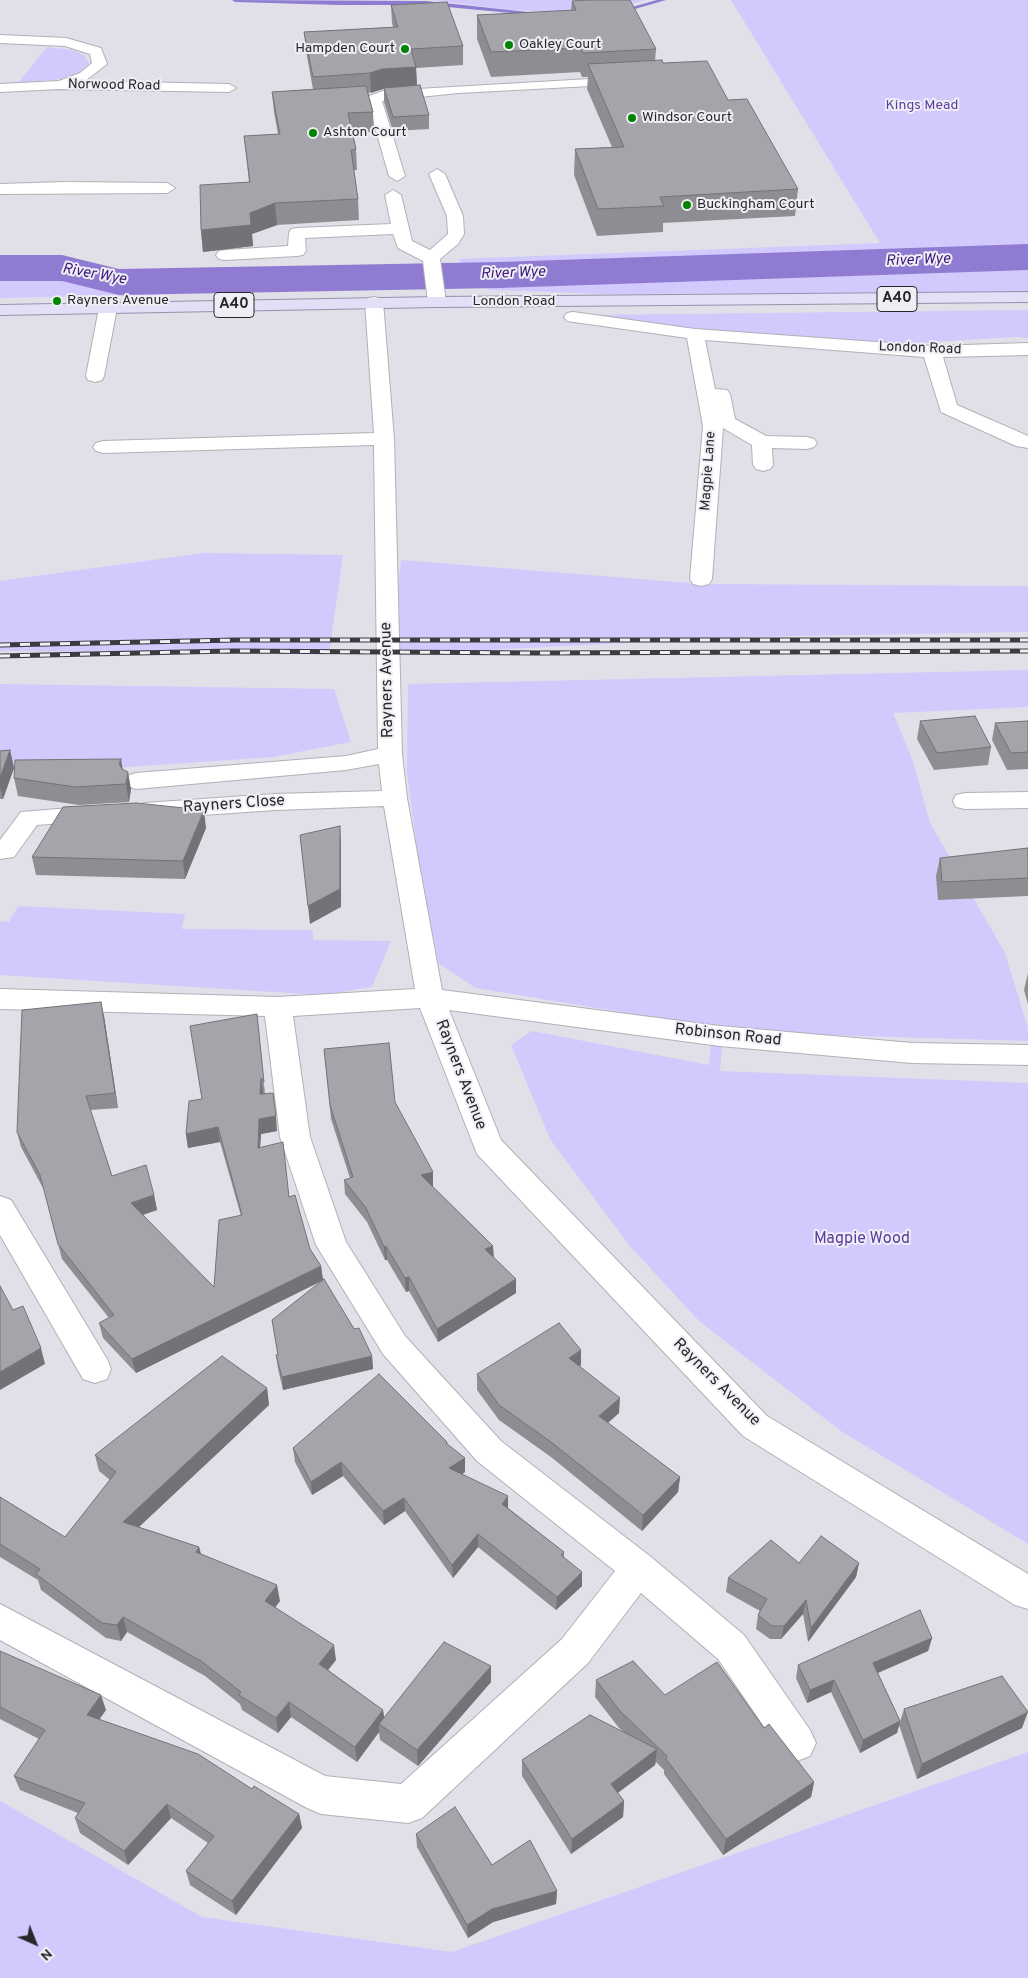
<!DOCTYPE html>
<style>
body{margin:0}
#map{position:relative;width:1028px;height:1978px;overflow:hidden;background:#e1e0e8;font-family:Overpass,sans-serif}
canvas{display:block}
.north{position:absolute;left:10px;top:1918px;width:50px;height:50px;-webkit-text-stroke:4px #efeef5;paint-order:stroke;rotate:136deg;font-size:14px;font-weight:700;line-height:20px;text-align:center;color:#28272a}
.north::after{content:'';display:block;margin:auto;width:18px;height:22px;background:#28272a;clip-path:polygon(50% 0,100% 100%,50% 72%,0 100%)}
</style>
<div id="map">
<canvas width="1028" height="1978"></canvas>
<div class="north">N</div>
</div>
<script>
const c = document.querySelector('canvas').getContext('2d');
c.lineJoin = 'round';
function paint(path, color) { c.fillStyle = color; c.fill(path, 'evenodd'); }
const shape = rows => new Path2D(rows.map(r => 'M' + r).join(''));
function stroke(path, color, width, dash) { c.strokeStyle = color; c.lineWidth = width; c.lineCap = dash ? 'butt' : 'round'; c.setLineDash(dash || []); c.stroke(path); }
function label(font, color, halo, rows, align = 'center') {
  c.font = font + ' Overpass,sans-serif'; c.lineWidth = 4; c.setLineDash([]); c.textBaseline = 'middle'; c.strokeStyle = halo; c.fillStyle = color; for (const [text, x, y, turn = 0] of rows) {
    c.save(); c.translate(x, y); c.rotate((+turn || 0) * Math.PI / 180); c.textAlign = isNaN(turn) ? turn : align; if (halo) c.strokeText(text, 0, 0); c.fillText(text, 0, 0); c.restore();
  }
}
paint(shape([
 [431,0,645,0,622,7,565,12,510,10],
 [731,0,1028,0,1028,254,465,274,459,259,880,243],
 [47,47,72,50,84,55,89,63,85,68,75,74,61,79,18,83],
 [1028,265,1028,292,606,294,492,290,475,285],
 [0,274,73,276,90,277,112,288,170,289,159,295,0,298],
 [1028,310,1028,338,1016,337,914,343,764,338,589,315],
 [203,553,343,555,329,654,0,651,0,581],
 [401,560,702,584,1028,586,1028,632,740,637,390,655],
 [1028,670,1028,707,893,713,913,761,930,823,1005,953,1028,1028,1028,1041,723,1032,720,1071,1028,1083,1028,1544,841,1431,699,1321,629,1245,550,1139,511,1045,532,1031,709,1065,712,1027,476,988,439,964,421,878,407,772,408,684],
 [0,684,334,689,351,742,273,757,70,771,41,766,0,765],
 [18,906,185,914,182,929,313,930,313,940,391,941,372,987,322,995,0,975,0,921,9,922],
 [1028,1752,1028,1978,0,1978,0,1801,202,1917,452,1952]
]), '#d2c9fd');
paint(shape([
 [232,0,426,1,546,14,543,16,426,5,339,5,235,2,232,0],
 [657,0,666,0,621,13,618,11,657,0]
]), '#8f7cd2');
paint(shape([
 [1028,244,1028,270,499,288,119,295,62,281,0,281,0,255,62,255,119,269,499,262,1028,244]
]), '#8f7cd2');
const minor = shape([
 [0,35,66,38,101,48,107,64,85,81,229,84,236,88,229,92,59,89,0,92,0,84,59,81,80,73,92,63,90,54,65,46,0,43,0,35],
 [624,77,629,78,631,81,629,84,458,93,382,101,405,176,397,181,389,176,367,99,369,96,383,91,624,77],
 [437,169,445,174,463,216,464,234,458,244,440,259,446,302,443,306,431,306,428,302,423,261,398,248,393,234,305,238,306,251,303,255,297,256,225,260,219,259,216,255,219,251,225,250,288,246,289,233,291,229,297,228,391,224,385,195,393,190,401,195,412,241,430,250,448,234,447,216,429,174,437,169],
 [65,182,167,183,175,188,167,193,0,194,0,184,65,182],
 [374,297,380,298,383,302,394,439,402,754,407,798,442,990,720,1026,912,1043,1028,1045,1028,1065,912,1063,720,1046,449,1010,501,1140,767,1416,1028,1574,1028,1609,1015,1605,743,1436,477,1154,420,1008,293,1016,310,1137,346,1242,405,1336,501,1441,651,1557,744,1635,810,1730,816,1743,810,1756,797,1761,784,1756,718,1659,641,1593,588,1663,422,1818,408,1823,321,1814,307,1808,0,1640,0,1604,325,1776,401,1784,562,1639,615,1571,477,1461,383,1354,316,1245,280,1137,265,1016,0,1009,0,989,278,997,415,989,384,806,275,810,145,819,136,817,133,811,136,805,145,803,275,794,382,791,379,764,346,770,136,789,127,786,124,781,127,776,136,773,346,756,378,749,374,445,103,453,96,451,93,447,96,443,103,441,374,433,365,302,368,298,374,297],
 [108,303,114,304,117,308,104,376,102,380,95,382,88,380,86,376,99,308,102,304,108,303],
 [573,312,695,329,932,346,1028,343,1028,355,943,357,957,405,1028,436,1028,448,1016,446,941,412,924,357,705,340,715,389,727,390,730,394,735,419,766,436,807,437,814,439,817,443,814,447,807,449,772,448,773,465,770,469,763,471,756,469,753,465,752,445,723,428,712,579,709,584,701,586,693,584,690,579,703,426,687,338,567,321,564,317,567,313,573,312],
 [1028,792,1028,808,965,809,956,807,953,801,956,795,965,793,1028,792],
 [95,806,104,808,108,814,104,820,37,825,14,857,0,859,0,840,21,812,95,806],
 [0,1196,11,1200,107,1359,111,1369,107,1379,95,1383,83,1379,0,1235,0,1196]
]);
const major = shape([
 [1028,292,1028,302,437,307,0,315,0,305,437,297,1028,292]
]);
stroke(minor, '#b1b0b7', 2);
stroke(major, '#9591ab', 2);
paint(minor, '#fff');
paint(major, '#e3dff6');
const rail = shape([
 [0,645,237,640,1028,640],
 [0,656,231,651,539,653,1028,651]
]);
stroke(rail, '#3b3a3e', 5);
stroke(rail, '#efeef5', 3, [10]);
paint(shape([
 [572,1,656,49,655,61,663,63,728,100,798,189,795,216,663,223,663,232,597,236,574,175,575,149,612,147,587,89,588,77,582,77,580,72,491,77,477,39,477,15,571,11],
 [391,5,463,46,463,65,416,68,417,85,429,115,429,129,393,131,384,102,384,89,368,93,373,112,374,132,352,133,356,149,357,170,354,170,358,199,359,220,277,225,252,234,253,246,203,252,201,230,249,182,244,136,278,134,274,112,272,92,313,89,306,51,304,32,393,27,392,23],
 [920,721,991,747,988,765,934,770,917,739],
 [1028,721,1028,769,1007,770,992,740,995,723],
 [10,750,14,768,3,799,0,799,0,751],
 [123,770,131,789,129,802,79,805,18,796,14,778],
 [206,828,185,879,36,875,32,857],
 [1028,848,1028,896,938,900,936,876,940,858],
 [1028,973,1028,1004,1024,990],
 [257,1014,265,1094,277,1131,261,1134,260,1148,289,1196,310,1249,321,1266,323,1280,372,1356,373,1369,283,1390,278,1369,276,1355,278,1355,272,1320,322,1281,136,1373,103,1338,99,1323,109,1318,62,1259,44,1190,21,1147,17,1132,104,1016,118,1108,90,1110,112,1176,154,1195,157,1210,142,1215,214,1287,241,1216,220,1142,188,1148,186,1134,202,1100],
 [324,1049,395,1102,433,1186,432,1186,493,1246,493,1257,516,1279,516,1293,438,1342,409,1291,406,1292,387,1260,385,1260,367,1222,345,1194,344,1180,350,1178,331,1119],
 [581,1365,579,1366,619,1413,608,1423,680,1477,678,1492,642,1531,551,1457,499,1420,477,1390,477,1374],
 [267,1388,269,1405,139,1527,199,1547,201,1554,280,1601,275,1607,336,1660,328,1670,383,1710,384,1717,491,1682,418,1766,380,1740,379,1732,357,1762,291,1717,278,1733,242,1710,240,1704,205,1676,127,1632,121,1641,106,1638,41,1590,38,1580,0,1557,0,1497,65,1537,110,1480,99,1471,95,1455],
 [447,1442,448,1445,465,1458,465,1472,462,1474,508,1508,564,1552,564,1558,582,1586,556,1610,478,1547,453,1578,405,1511,384,1525,343,1476,312,1495,295,1462,293,1448],
 [799,1563,859,1563,856,1577,808,1642,803,1614,781,1639,770,1639,756,1629,758,1615,760,1611,726,1592,728,1578],
 [932,1638,928,1651,878,1673,900,1721,897,1733,860,1753,831,1692,807,1703,796,1678,798,1665],
 [0,1651,106,1710,99,1719,252,1789,299,1814,302,1828,236,1915,190,1885,186,1871,208,1843,171,1818,128,1865,80,1833,75,1818,78,1813,20,1790,14,1776,39,1739,0,1719],
 [596,1680,665,1695,764,1728,814,1782,811,1797,723,1855,664,1774,664,1770,656,1762,655,1765,618,1793,624,1801,623,1817,571,1854,522,1776,522,1760,625,1733,619,1728,595,1697],
 [904,1709,1022,1728,917,1779,899,1725],
 [416,1834,557,1891,556,1904,493,1922,468,1938,417,1847]
]), '#8d8d92');
paint(shape([
 [416,67,417,86,383,89,371,93,370,73,382,69],
 [275,203,277,225,252,234,253,246,203,252,201,230],
 [10,750,14,768,3,799,0,788,0,778],
 [121,759,124,777,119,764],
 [128,772,131,789,129,802,126,784],
 [204,810,206,828,185,879,183,861],
 [340,826,341,844,341,907,310,924,308,906],
 [101,1002,104,1016,118,1108,115,1093],
 [261,1078,263,1093,262,1109,260,1094],
 [276,1116,277,1131,261,1134,259,1163,258,1148,259,1119],
 [218,1127,220,1142,188,1148,186,1134],
 [433,1172,433,1186,421,1189,421,1175],
 [154,1195,157,1210,134,1218,131,1203],
 [386,1246,387,1260,385,1260,384,1247],
 [493,1246,494,1259,485,1249],
 [321,1266,323,1280,136,1373,132,1359],
 [409,1277,409,1291,406,1292,405,1278],
 [516,1279,516,1293,438,1342,437,1329],
 [41,1348,45,1364,0,1390,0,1372],
 [581,1350,581,1365,568,1374,569,1358],
 [372,1356,373,1369,283,1390,282,1377],
 [267,1388,269,1405,127,1538,123,1522],
 [620,1398,619,1413,598,1431,599,1416],
 [465,1458,465,1472,450,1482,449,1468],
 [341,1462,343,1476,312,1495,311,1482],
 [680,1477,678,1492,642,1531,643,1515],
 [508,1496,508,1510,502,1504],
 [404,1498,405,1511,384,1525,383,1511],
 [478,1534,478,1547,453,1578,452,1565],
 [199,1547,203,1562,196,1552],
 [859,1563,856,1577,808,1642,811,1628],
 [582,1572,582,1586,556,1610,557,1597],
 [277,1585,280,1601,268,1617,265,1601],
 [806,1600,803,1614,781,1639,784,1626],
 [123,1617,127,1632,121,1641,117,1625],
 [932,1638,928,1651,870,1676,873,1663],
 [334,1645,336,1660,321,1679,319,1664],
 [491,1666,491,1682,418,1766,417,1750],
 [834,1680,831,1692,807,1703,810,1690],
 [101,1695,106,1710,92,1730,87,1715],
 [289,1702,291,1717,278,1733,276,1718],
 [383,1710,385,1725,379,1724,379,1732,357,1762,355,1747],
 [1028,1712,1022,1728,917,1779,922,1764],
 [900,1721,897,1733,860,1753,863,1740],
 [657,1749,655,1765,609,1799,611,1784],
 [814,1782,811,1797,723,1855,726,1839],
 [624,1801,623,1817,571,1854,572,1839],
 [167,1804,171,1818,128,1865,124,1851],
 [299,1814,302,1828,236,1915,232,1901],
 [557,1891,556,1904,493,1922,468,1938,467,1925,492,1909]
]), '#737377');
const building = shape([
 [589,0,630,0,656,49,583,53,581,48,491,52,477,15,576,10,572,1,589,0],
 [447,2,463,46,411,49,416,67,382,69,370,73,313,77,304,32,398,27,391,5,447,2],
 [662,60,663,63,707,61,728,100,747,99,798,189,660,197,664,206,598,209,575,149,624,147,588,64,662,60],
 [420,85,429,115,393,117,384,88,420,85],
 [366,86,373,112,348,113,356,149,351,150,358,199,275,203,250,213,251,225,201,230,200,185,250,182,244,136,280,134,272,92,366,86],
 [975,716,991,747,937,753,920,721,975,716],
 [1028,721,1028,752,1011,753,995,723,1028,721],
 [10,750,0,778,0,751,10,750],
 [121,759,119,764,122,769,128,772,126,784,75,787,14,778,15,760,121,759],
 [136,803,204,810,183,861,32,857,63,807,136,803],
 [340,826,340,889,308,906,300,835,340,826],
 [1028,848,1028,878,942,882,940,858,1028,848],
 [101,1002,115,1093,86,1096,112,1176,146,1165,154,1195,131,1203,214,1287,219,1220,242,1215,218,1127,186,1134,189,1101,202,1099,190,1026,257,1014,264,1082,261,1078,260,1094,273,1093,276,1116,259,1119,258,1148,283,1142,289,1197,295,1195,310,1249,321,1266,132,1359,99,1323,114,1315,58,1244,40,1175,17,1132,22,1010,101,1002],
 [389,1043,395,1102,433,1172,421,1175,493,1246,485,1249,516,1279,437,1329,409,1277,405,1278,386,1246,384,1247,366,1208,344,1180,353,1177,330,1105,324,1049,389,1043],
 [324,1279,354,1329,359,1328,372,1356,282,1377,276,1355,278,1355,272,1320,324,1279],
 [0,1286,13,1310,23,1306,41,1348,0,1372,0,1286],
 [559,1323,581,1350,569,1358,620,1398,599,1416,680,1477,643,1515,551,1442,499,1405,477,1374,559,1323],
 [222,1356,267,1388,123,1522,199,1547,196,1552,277,1585,265,1601,334,1645,319,1664,383,1710,355,1747,289,1702,276,1718,239,1695,241,1692,201,1661,123,1617,117,1625,102,1623,36,1574,40,1569,0,1544,0,1497,65,1537,116,1472,95,1455,222,1356],
 [379,1374,447,1442,446,1443,465,1458,449,1468,508,1496,502,1504,564,1552,561,1555,582,1572,557,1597,478,1534,452,1565,404,1498,383,1511,341,1462,311,1482,293,1448,379,1374],
 [821,1536,859,1563,811,1628,806,1600,784,1626,772,1626,758,1615,767,1599,728,1578,771,1540,799,1563,821,1536],
 [920,1610,932,1638,873,1663,900,1721,863,1740,834,1680,810,1690,798,1665,920,1610],
 [444,1642,491,1666,417,1750,379,1724,444,1642],
 [0,1651,101,1695,87,1715,198,1754,252,1789,254,1786,299,1814,232,1901,186,1871,214,1836,167,1804,124,1851,75,1818,85,1803,14,1776,45,1730,0,1707,0,1651],
 [633,1661,665,1695,717,1662,764,1728,769,1724,814,1782,726,1839,666,1759,667,1756,621,1712,596,1680,633,1661],
 [1002,1676,1028,1712,922,1764,904,1709,1002,1676],
 [590,1715,657,1749,611,1784,624,1801,572,1839,522,1760,590,1715],
 [455,1807,492,1865,530,1840,557,1891,492,1909,467,1925,416,1834,455,1807]
]);
paint(building, '#a4a4aa');
stroke(building, '#737377', 1);
for (const [x, y, r, color] of [
 [509,45,5,"#008301"],
 [405,49,5,"#008301"],
 [632,118,5,"#008301"],
 [313,133,5,"#008301"],
 [687,205,5,"#008301"],
 [57,301,5,"#008301"]
]) { const dot = new Path2D(); dot.arc(x, y, r, 0, 2 * Math.PI); c.fillStyle = color; c.fill(dot); stroke(dot, '#efeef5', 2); }
label('14px', '#28272a', '#efeef5', [
 ["Oakley Court",519,45],
 ["Hampden Court",395,49,"right"],
 ["Windsor Court",642,118],
 ["Ashton Court",323,133],
 ["Buckingham Court",697,205],
 ["Rayners Avenue",67,301]
], 'left');
label('14px', '#28272a', '#efeef5', [
 ["Norwood Road",114,86,1],
 ["London Road",514,302],
 ["London Road",920,349,2],
 ["Magpie Lane",709,471,-86]
]);
label('14px', '#5b3da2', '#efeef5', [
 ["Kings Mead",922,106]
]);
label('italic 15px', '#3b157a', '#efeef5', [
 ["River Wye",918,261,-2],
 ["River Wye",513,274,-2],
 ["River Wye",94,275,10]
]);
for (const [x, y, w] of [
 [897,299,40],
 [234,305,40]
]) { const box = new Path2D(); box.roundRect(x - w / 2, y - 12.5, w, 25, 4); c.fillStyle = '#efeef5'; c.fill(box); stroke(box, '#28272a', 1); }
label('bold 15px', '#28272a', null, [
 ["A40",897,299],
 ["A40",234,305]
]);
label('16px', '#28272a', '#efeef5', [
 ["Rayners Avenue",388,680,-91],
 ["Rayners Close",234,805,-4],
 ["Robinson Road",728,1036,6],
 ["Rayners Avenue",460,1075,69],
 ["Rayners Avenue",716,1383,45]
]);
label('16px', '#5b3da2', '#efeef5', [
 ["Magpie Wood",862,1240]
]);
</script>
